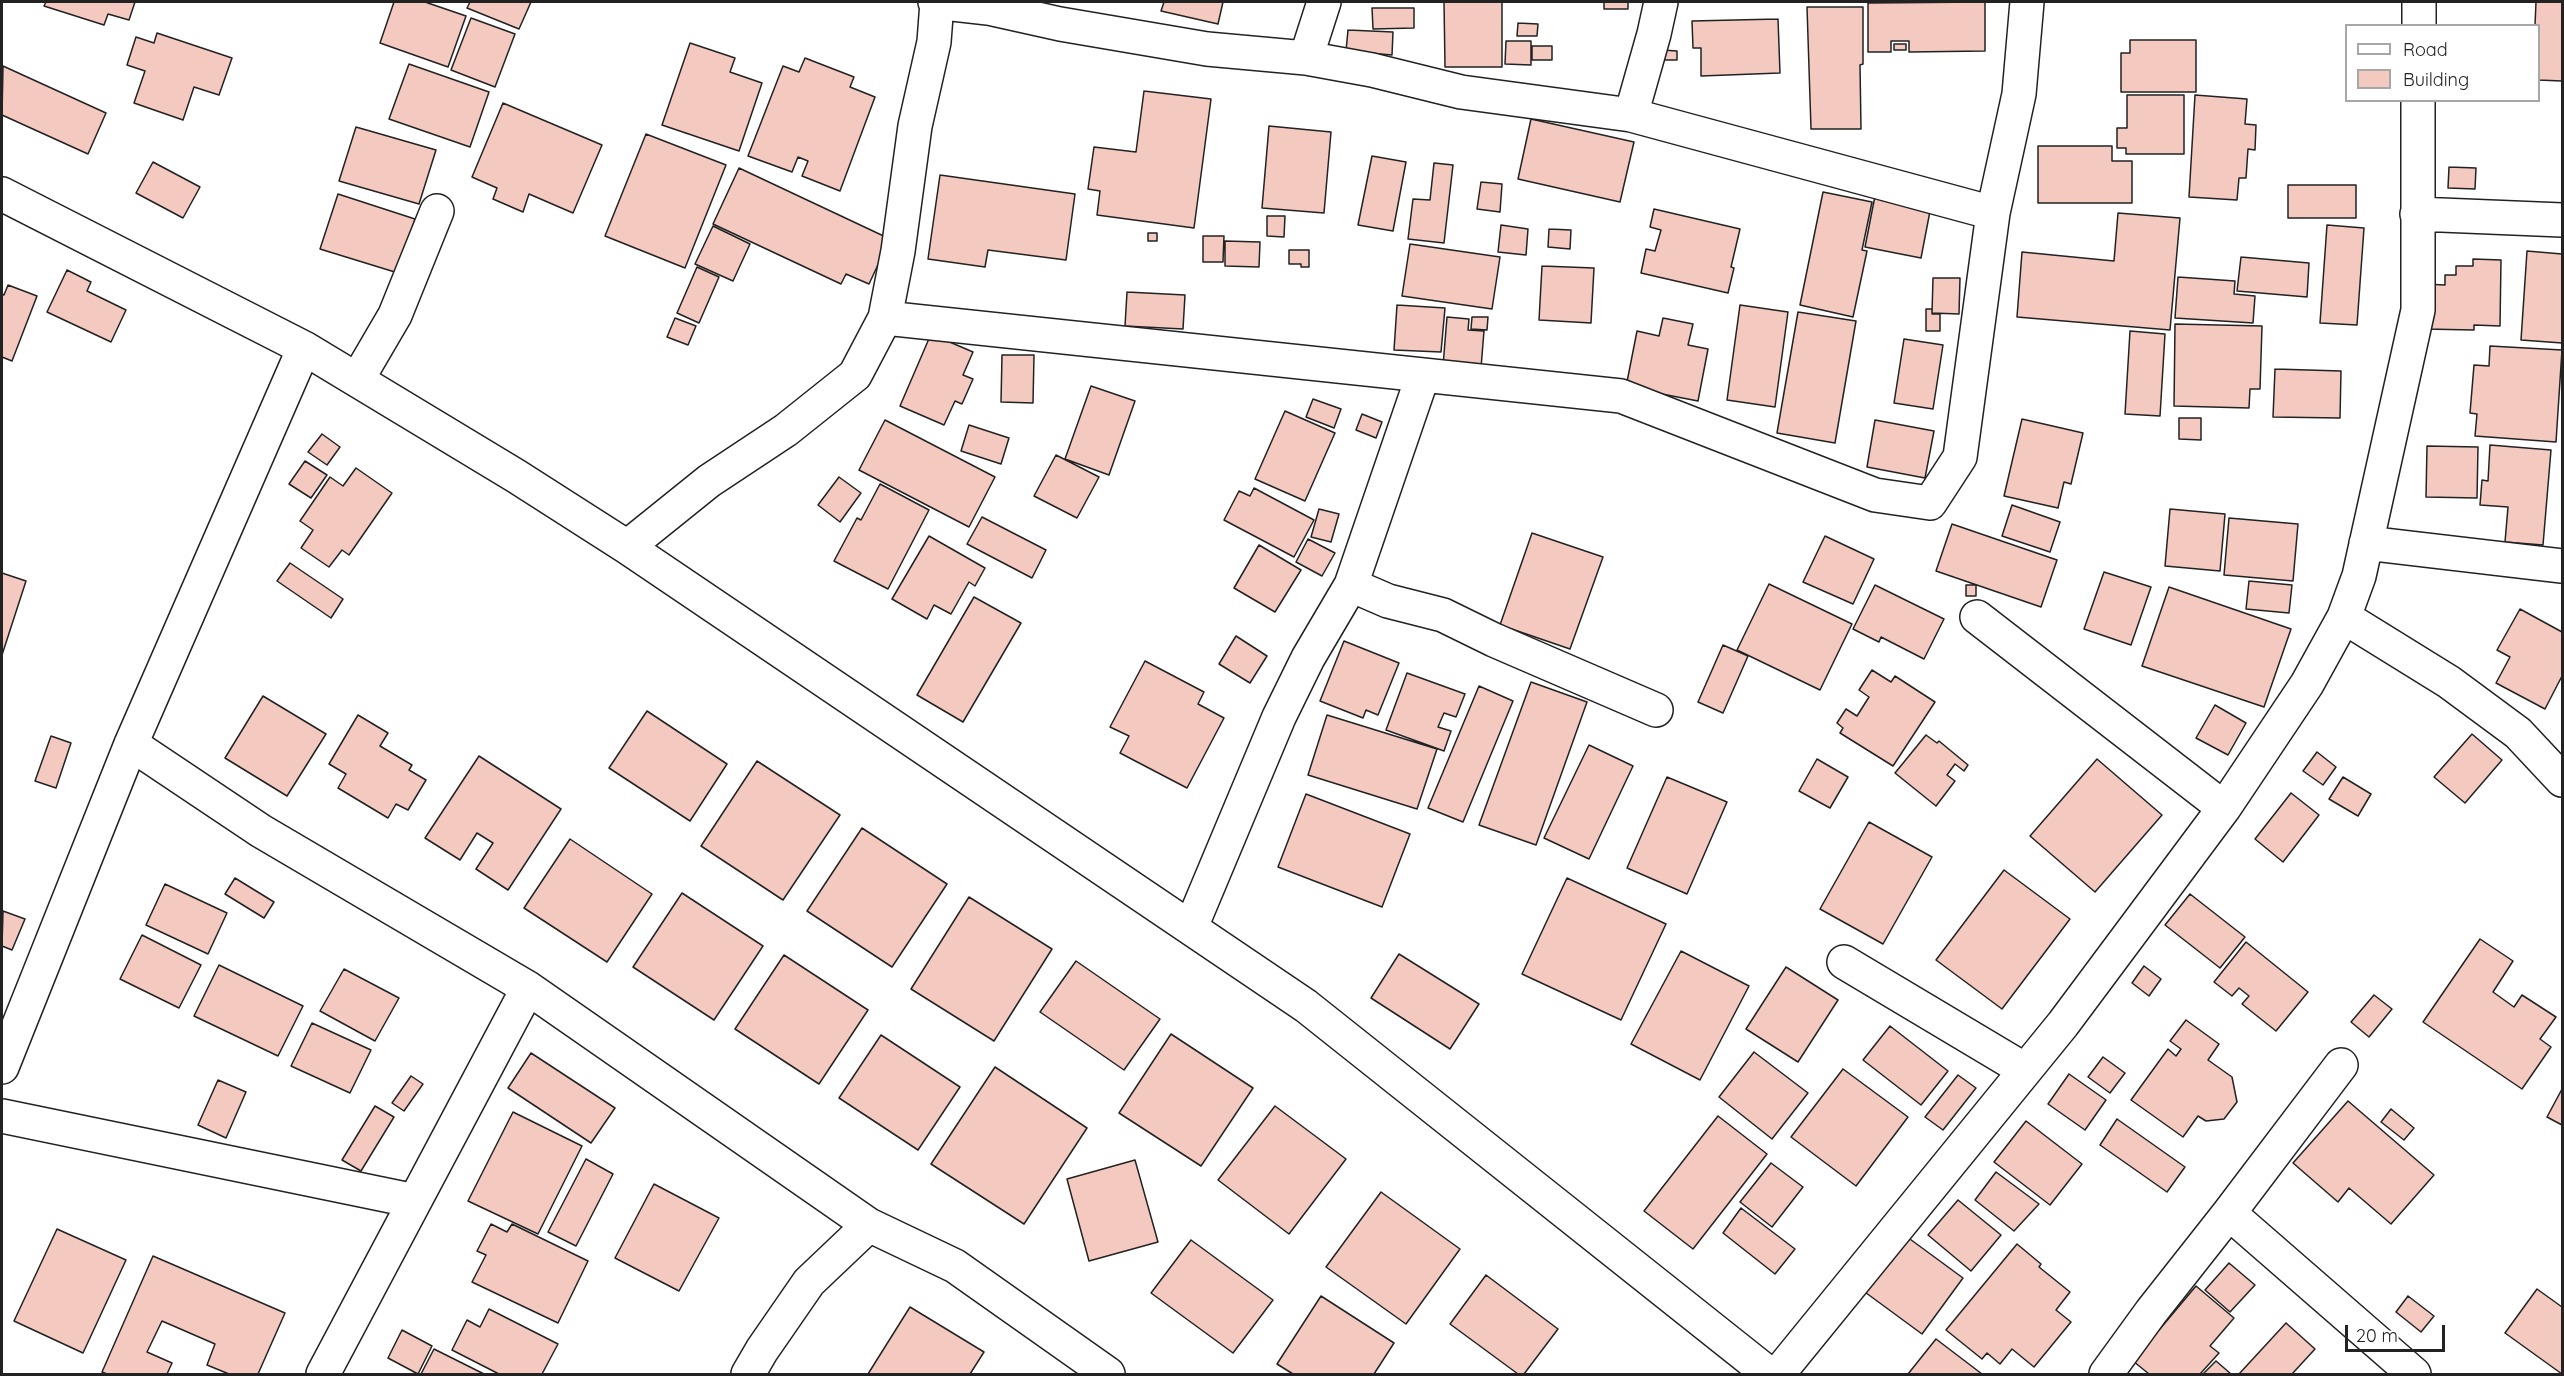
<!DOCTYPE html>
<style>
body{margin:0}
#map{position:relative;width:2564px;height:1376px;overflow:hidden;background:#fff;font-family:Quicksand,sans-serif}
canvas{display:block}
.frame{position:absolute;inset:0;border:3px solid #222;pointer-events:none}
.legend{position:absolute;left:2345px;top:24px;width:195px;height:78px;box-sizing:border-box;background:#fff;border:2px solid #a7a7a7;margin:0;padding:8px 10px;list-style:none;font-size:18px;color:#222}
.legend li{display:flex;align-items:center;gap:12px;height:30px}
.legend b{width:30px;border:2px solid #a7a7a7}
.scale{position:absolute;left:2345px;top:1325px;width:100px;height:27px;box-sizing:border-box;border:3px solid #222;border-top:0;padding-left:8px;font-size:18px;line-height:21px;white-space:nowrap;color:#222;-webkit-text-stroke:4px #fff;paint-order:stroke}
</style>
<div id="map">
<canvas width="2564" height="1376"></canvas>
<div class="frame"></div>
<ul class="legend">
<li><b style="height:8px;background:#fff"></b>Road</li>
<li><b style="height:16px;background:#f3c9c0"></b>Building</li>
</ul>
<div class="scale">20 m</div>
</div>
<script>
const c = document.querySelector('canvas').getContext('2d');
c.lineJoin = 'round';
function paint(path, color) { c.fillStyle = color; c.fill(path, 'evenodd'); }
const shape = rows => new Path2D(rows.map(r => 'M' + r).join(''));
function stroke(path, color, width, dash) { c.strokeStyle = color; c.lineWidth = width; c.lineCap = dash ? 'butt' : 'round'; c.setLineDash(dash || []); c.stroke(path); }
const building = shape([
 [46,2,135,2,129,20,108,14,104,25,44,6,46,2],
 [394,2,425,2,466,16,448,67,380,43,394,2],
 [470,2,531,2,519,29,467,8,470,2],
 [1164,2,1223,2,1218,24,1161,11,1164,2],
 [1444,2,1502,2,1502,67,1445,67,1444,2],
 [1604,2,1628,2,1628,9,1604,9,1604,2],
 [1985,2,1985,51,1909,52,1909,41,1891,41,1891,52,1868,52,1868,3,1985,2],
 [2536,2,2562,2,2562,81,2538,80,2538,26,2522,26,2535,25,2536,2],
 [1807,7,1863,7,1863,64,1860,65,1861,129,1811,129,1807,7],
 [1372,8,1414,8,1414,28,1373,29,1372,8],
 [471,18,515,34,495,87,451,70,471,18],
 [1778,19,1780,73,1701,76,1701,48,1693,48,1692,21,1778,19],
 [1518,23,1538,24,1537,36,1517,36,1518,23],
 [1348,30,1393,32,1392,55,1346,51,1348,30],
 [157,33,232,58,219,95,194,87,183,120,134,103,145,71,127,65,136,37,154,43,157,33],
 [2130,40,2196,40,2196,92,2121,92,2121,53,2130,53,2130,40],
 [1506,41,1531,41,1531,65,1505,64,1506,41],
 [690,43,735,58,730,72,762,83,739,151,662,125,690,43],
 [1894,44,1906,44,1906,50,1894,50,1894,44],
 [1532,46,1552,46,1552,60,1532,60,1532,46],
 [1663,50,1677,51,1677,60,1662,60,1663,50],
 [805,58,854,77,850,87,875,97,840,191,802,176,808,161,798,157,792,172,748,156,783,66,799,72,805,58],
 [409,64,489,92,470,147,389,119,409,64],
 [3,66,106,113,88,154,2,115,3,66],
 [1144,91,1211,99,1194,228,1097,215,1100,191,1088,189,1094,147,1136,152,1144,91],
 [2127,95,2184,95,2184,154,2126,154,2126,148,2117,148,2117,128,2127,128,2127,95],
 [2195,95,2247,99,2245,124,2256,125,2255,150,2248,149,2246,178,2239,178,2237,200,2189,197,2195,95],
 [503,103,602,145,573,213,529,194,523,212,493,199,497,188,472,177,503,103],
 [1531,119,1634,142,1620,202,1518,179,1531,119],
 [1269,126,1331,132,1324,213,1262,208,1269,126],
 [356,127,436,150,419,204,339,181,356,127],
 [646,134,726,165,685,268,605,236,646,134],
 [2038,146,2112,146,2112,161,2132,161,2132,203,2038,203,2038,146],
 [1372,156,1406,162,1393,231,1358,225,1372,156],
 [153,162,200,187,183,218,136,193,153,162],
 [1434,163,1453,165,1444,243,1408,239,1413,199,1430,200,1434,163],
 [2449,167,2476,168,2475,189,2448,188,2449,167],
 [739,168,890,239,869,284,846,274,841,284,713,224,739,168],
 [940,175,1075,194,1066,260,988,250,985,267,928,259,940,175],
 [1481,182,1502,184,1500,212,1477,209,1481,182],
 [2288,185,2356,185,2356,218,2288,218,2288,185],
 [1823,192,1872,202,1862,250,1867,251,1853,317,1800,305,1823,192],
 [338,194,415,219,398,273,320,249,338,194],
 [1875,196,1931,206,1921,258,1865,247,1875,196],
 [1654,209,1740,229,1731,267,1734,268,1728,293,1641,273,1646,249,1655,251,1661,230,1650,227,1654,209],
 [2118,213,2180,218,2170,330,2017,317,2022,252,2114,261,2118,213],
 [1267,216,1285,216,1284,237,1267,236,1267,216],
 [1501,225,1528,229,1526,255,1498,252,1501,225],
 [2327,225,2364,228,2357,325,2320,323,2327,225],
 [713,226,750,244,733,281,695,264,713,226],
 [1549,229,1571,230,1570,249,1548,247,1549,229],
 [1148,233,1157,233,1157,241,1148,241,1148,233],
 [1203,236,1224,236,1223,262,1203,262,1203,236],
 [1225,241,1260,242,1259,267,1225,266,1225,241],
 [1410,244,1500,257,1492,309,1402,296,1410,244],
 [1289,250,1309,250,1309,267,1301,267,1301,264,1289,264,1289,250],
 [2527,251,2562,254,2562,343,2521,340,2527,251],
 [2241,257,2309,263,2307,297,2237,291,2241,257],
 [2473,259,2501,260,2500,326,2474,325,2474,330,2424,329,2425,284,2445,285,2445,275,2456,275,2456,266,2473,266,2473,259],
 [1542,266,1594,268,1591,323,1539,320,1542,266],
 [697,267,719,277,699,323,677,313,697,267],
 [67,270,91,282,87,291,126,310,111,342,47,312,67,270],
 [2178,277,2235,281,2234,294,2255,296,2253,323,2175,318,2178,277],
 [1933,278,1960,278,1959,314,1932,313,1933,278],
 [8,285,37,296,12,361,2,357,2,294,4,295,8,285],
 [1127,292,1185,295,1183,329,1125,326,1127,292],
 [1397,305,1445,308,1441,352,1394,350,1397,305],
 [1740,305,1788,312,1775,407,1727,400,1740,305],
 [1926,309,1932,309,1932,314,1940,314,1940,331,1926,331,1926,309],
 [1798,312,1856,321,1835,443,1777,433,1798,312],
 [1447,317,1469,319,1468,330,1484,331,1481,368,1443,366,1447,317],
 [1472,317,1488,317,1487,330,1471,329,1472,317],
 [675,318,696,326,688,345,667,337,675,318],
 [1663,318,1693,324,1688,345,1708,349,1698,401,1626,387,1637,331,1659,336,1663,318],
 [2175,324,2262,326,2260,389,2250,389,2249,408,2174,406,2175,324],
 [2130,331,2165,334,2160,416,2125,414,2130,331],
 [931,334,973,352,963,375,973,379,962,404,955,401,944,425,900,406,931,334],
 [1904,339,1943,345,1933,409,1894,403,1904,339],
 [2490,346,2562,350,2556,442,2475,436,2477,414,2470,413,2474,365,2489,366,2490,346],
 [1002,355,1034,355,1033,403,1001,402,1002,355],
 [2275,369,2341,371,2340,418,2273,417,2275,369],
 [1091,386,1135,401,1109,475,1065,459,1091,386],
 [1313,399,1341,409,1334,428,1306,417,1313,399],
 [1285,411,1335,433,1305,501,1255,479,1285,411],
 [1362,414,1382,422,1376,438,1356,430,1362,414],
 [2179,418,2201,418,2201,440,2179,439,2179,418],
 [2022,419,2083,433,2071,484,2064,482,2058,508,2004,496,2022,419],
 [885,420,995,477,969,527,859,470,885,420],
 [1875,420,1934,431,1925,478,1867,467,1875,420],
 [969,425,1009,438,1001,464,961,451,969,425],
 [322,434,340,447,327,465,308,452,322,434],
 [2490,445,2551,450,2543,545,2505,542,2508,507,2480,505,2482,480,2488,481,2490,445],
 [2427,446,2478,447,2477,498,2426,497,2427,446],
 [1056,455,1099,477,1077,518,1034,496,1056,455],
 [305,461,327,475,311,498,289,484,305,461],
 [356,468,392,493,349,555,342,550,329,567,301,548,313,530,300,521,330,477,343,486,356,468],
 [839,477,861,493,840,522,818,505,839,477],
 [880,484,929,510,888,589,834,561,857,518,861,520,880,484],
 [1254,488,1314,520,1294,557,1224,520,1239,491,1250,496,1254,488],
 [2012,505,2060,522,2050,552,2002,536,2012,505],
 [1319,509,1339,514,1331,542,1311,537,1319,509],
 [2170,509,2225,514,2220,571,2165,566,2170,509],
 [982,517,1046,550,1032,578,967,544,982,517],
 [2229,518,2298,524,2293,581,2224,575,2229,518],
 [1952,524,2057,560,2041,607,1936,571,1952,524],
 [1532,533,1603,557,1570,649,1500,625,1532,533],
 [929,536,985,568,975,586,969,582,951,614,934,605,927,619,892,599,929,536],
 [1825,536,1874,559,1853,604,1803,582,1825,536],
 [1308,539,1335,553,1322,576,1296,562,1308,539],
 [1259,545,1301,570,1275,612,1234,588,1259,545],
 [290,563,343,599,331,618,277,581,290,563],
 [2104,572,2151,587,2131,645,2084,629,2104,572],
 [2,573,26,581,2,655,2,573],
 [2249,581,2292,585,2289,613,2246,609,2249,581],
 [1769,584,1852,624,1820,690,1737,650,1769,584],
 [1875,585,1944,619,1924,659,1881,637,1879,642,1853,629,1875,585],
 [1966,585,1976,585,1976,596,1966,596,1966,585],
 [2169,587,2291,629,2264,707,2142,666,2169,587],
 [974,597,1021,623,963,722,917,695,974,597],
 [2520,609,2562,632,2562,676,2545,709,2496,683,2510,657,2497,650,2520,609],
 [1236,636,1267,656,1250,683,1219,664,1236,636],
 [1344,641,1399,663,1378,715,1366,710,1363,718,1320,701,1344,641],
 [1723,645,1748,656,1723,713,1698,702,1723,645],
 [1145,661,1204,692,1198,704,1224,718,1187,788,1120,753,1129,736,1110,727,1145,661],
 [1872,670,1891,682,1895,676,1935,702,1893,766,1840,733,1843,728,1837,723,1846,709,1857,716,1869,697,1859,690,1872,670],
 [1407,673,1465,694,1456,717,1444,713,1438,727,1451,731,1444,751,1386,730,1407,673],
 [1531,682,1587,702,1536,845,1479,825,1531,682],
 [1479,686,1513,701,1463,822,1428,808,1479,686],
 [263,696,326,734,287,796,225,758,263,696],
 [2215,705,2246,723,2228,755,2196,738,2215,705],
 [647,711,727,764,690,821,609,768,647,711],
 [358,715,388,733,380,746,412,765,409,770,426,780,408,810,396,804,388,818,338,788,346,774,329,764,358,715],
 [1327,715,1437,749,1417,809,1308,775,1327,715],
 [2472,734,2502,760,2465,803,2434,777,2472,734],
 [1926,735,1937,743,1939,741,1968,765,1964,771,1955,764,1947,775,1955,781,1936,806,1895,773,1926,735],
 [51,736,71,743,56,788,35,781,51,736],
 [1589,745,1633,766,1589,859,1544,838,1589,745],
 [2317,752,2336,767,2323,785,2303,771,2317,752],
 [479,756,561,809,508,890,476,869,493,843,477,833,460,860,425,838,479,756],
 [1817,759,1848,777,1830,808,1799,791,1817,759],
 [2097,759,2162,815,2095,892,2030,836,2097,759],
 [757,761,840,815,783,900,701,846,757,761],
 [1667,777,1727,802,1687,894,1627,868,1667,777],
 [2343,777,2371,794,2358,816,2329,799,2343,777],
 [2291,793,2319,815,2283,862,2255,839,2291,793],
 [1306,794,1410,834,1382,907,1278,867,1306,794],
 [1869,822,1932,857,1883,944,1820,909,1869,822],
 [862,828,947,884,892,967,807,911,862,828],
 [570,839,652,894,607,962,524,908,570,839],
 [2004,870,2070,919,2002,1009,1936,960,2004,870],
 [235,878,274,902,264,918,225,894,235,878],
 [1567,878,1666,924,1621,1020,1522,974,1567,878],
 [165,884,227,913,208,954,146,925,165,884],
 [682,893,763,946,714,1020,633,967,682,893],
 [2190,894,2245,937,2220,968,2165,925,2190,894],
 [969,897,1052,949,994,1041,911,989,969,897],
 [3,911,25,919,12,950,2,946,3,911],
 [142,935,201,965,179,1008,120,979,142,935],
 [2480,939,2513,961,2493,992,2514,1007,2522,995,2556,1017,2540,1039,2551,1047,2522,1089,2423,1022,2480,939],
 [2246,942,2308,992,2276,1031,2242,1004,2249,996,2239,988,2232,996,2214,982,2246,942],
 [1681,951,1749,986,1700,1080,1631,1044,1681,951],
 [1399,954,1479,1004,1450,1049,1371,998,1399,954],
 [784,955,868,1010,819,1084,735,1029,784,955],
 [1076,961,1160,1019,1124,1070,1040,1012,1076,961],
 [219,965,303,1006,278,1056,194,1016,219,965],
 [2144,966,2161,979,2149,996,2132,983,2144,966],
 [1786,967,1838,1000,1798,1062,1746,1029,1786,967],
 [344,969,399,998,375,1041,320,1011,344,969],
 [2374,995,2392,1009,2369,1037,2351,1022,2374,995],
 [2186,1020,2219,1044,2208,1060,2232,1077,2237,1102,2224,1119,2206,1121,2198,1116,2183,1137,2131,1100,2168,1049,2176,1056,2181,1049,2170,1041,2186,1020],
 [312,1023,371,1050,350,1093,291,1066,312,1023],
 [1890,1026,1948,1071,1921,1105,1863,1060,1890,1026],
 [1171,1034,1253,1088,1201,1166,1119,1113,1171,1034],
 [881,1035,960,1087,918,1150,839,1098,881,1035],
 [1754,1052,1808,1093,1772,1139,1719,1097,1754,1052],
 [531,1053,615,1108,591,1143,508,1088,531,1053],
 [2103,1057,2125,1073,2110,1093,2088,1077,2103,1057],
 [995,1067,1087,1128,1024,1224,931,1164,995,1067],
 [1843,1069,1908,1117,1856,1186,1791,1137,1843,1069],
 [2069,1074,2106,1100,2085,1130,2048,1104,2069,1074],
 [1958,1075,1976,1088,1943,1130,1925,1117,1958,1075],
 [411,1076,423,1084,404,1111,392,1103,411,1076],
 [218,1080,246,1092,226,1138,198,1125,218,1080],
 [2562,1089,2562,1125,2547,1117,2562,1089],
 [2348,1101,2434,1175,2391,1224,2349,1188,2338,1202,2293,1163,2348,1101],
 [375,1106,394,1117,361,1171,342,1160,375,1106],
 [1275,1106,1346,1159,1289,1234,1218,1180,1275,1106],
 [2391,1109,2414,1128,2404,1140,2381,1122,2391,1109],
 [513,1112,582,1146,538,1234,468,1201,513,1112],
 [1718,1116,1767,1154,1693,1249,1644,1211,1718,1116],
 [2117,1119,2185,1167,2167,1192,2100,1145,2117,1119],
 [2026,1121,2082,1164,2050,1205,1994,1162,2026,1121],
 [586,1159,613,1174,576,1246,548,1232,586,1159],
 [1135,1160,1158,1242,1089,1261,1067,1179,1135,1160],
 [1771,1163,1803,1187,1772,1227,1740,1202,1771,1163],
 [1996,1172,2039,1204,2014,1231,1975,1200,1996,1172],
 [654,1184,719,1218,679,1291,615,1258,654,1184],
 [1381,1192,1460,1249,1406,1324,1326,1267,1381,1192],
 [1958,1200,2001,1235,1971,1271,1928,1235,1958,1200],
 [1741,1208,1795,1249,1775,1274,1723,1233,1741,1208],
 [491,1224,507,1232,512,1224,588,1261,558,1323,472,1282,486,1255,477,1251,491,1224],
 [57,1229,126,1260,83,1353,14,1321,57,1229],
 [1899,1231,1963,1278,1922,1334,1858,1287,1899,1231],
 [1191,1240,1273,1300,1233,1353,1151,1293,1191,1240],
 [2017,1244,2041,1264,2039,1267,2070,1292,2056,1310,2071,1322,2034,1367,2012,1349,2000,1364,1987,1353,1982,1359,1946,1330,2017,1244],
 [153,1256,285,1313,258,1374,229,1374,207,1365,215,1344,162,1321,147,1352,172,1363,167,1374,107,1374,102,1372,153,1256],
 [2229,1263,2255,1285,2230,1312,2205,1290,2229,1263],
 [1486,1275,1558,1329,1524,1374,1518,1374,1450,1324,1486,1275],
 [2196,1286,2234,1318,2210,1346,2219,1353,2200,1374,2149,1374,2133,1361,2196,1286],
 [2537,1289,2562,1307,2562,1374,2505,1333,2537,1289],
 [1321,1296,1394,1343,1374,1374,1293,1374,1277,1364,1321,1296],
 [2408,1296,2434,1316,2421,1332,2396,1312,2408,1296],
 [910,1307,984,1352,970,1374,868,1374,910,1307],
 [489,1309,558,1344,542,1374,499,1374,452,1350,467,1320,480,1327,489,1309],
 [2286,1323,2315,1349,2292,1374,2239,1374,2286,1323],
 [402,1330,432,1346,418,1374,388,1358,402,1330],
 [1936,1339,1982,1374,1908,1374,1936,1339],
 [434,1349,484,1374,421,1374,434,1349],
 [2216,1361,2231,1374,2203,1374,2216,1361]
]);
paint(building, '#f3c9c0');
stroke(building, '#222', 1.5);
const minor = shape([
 [935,2,988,8,1060,24,1207,49,1306,58,1372,70,1461,92,1631,115,1993,213],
 [2419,26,2419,2],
 [1306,58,1324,2],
 [1631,115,1654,34,1661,2],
 [2,194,304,348,516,476,627,547,1306,1006,1769,1374],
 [2417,214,2562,220],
 [885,318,1621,396,1875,495,1930,503,1960,457,1993,213,2019,94,2027,2],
 [357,380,395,315,437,211],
 [2366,543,2562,566],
 [627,547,709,481,786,430,855,375,885,318,898,251,915,126,934,42,937,2],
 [1351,585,1388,601,1443,615,1494,640,1656,710],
 [1977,617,2224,808],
 [2344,617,2449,682,2518,733,2562,780],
 [131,744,261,831,528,988,869,1225,955,1266,1108,1374],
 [1191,927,1279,717,1308,658,1351,585,1423,375],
 [1844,962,2025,1070],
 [2,1067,131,744,304,348],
 [2,1116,415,1201],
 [2229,1213,2414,1374],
 [323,1374,528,988],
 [748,1374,762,1350,809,1282,869,1225],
 [1778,1374,2063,1024,2224,808,2307,684,2344,617,2359,576,2418,310,2418,100],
 [2106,1374,2151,1312,2229,1213,2341,1065]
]);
stroke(minor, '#222', 36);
stroke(minor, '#fff', 33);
</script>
